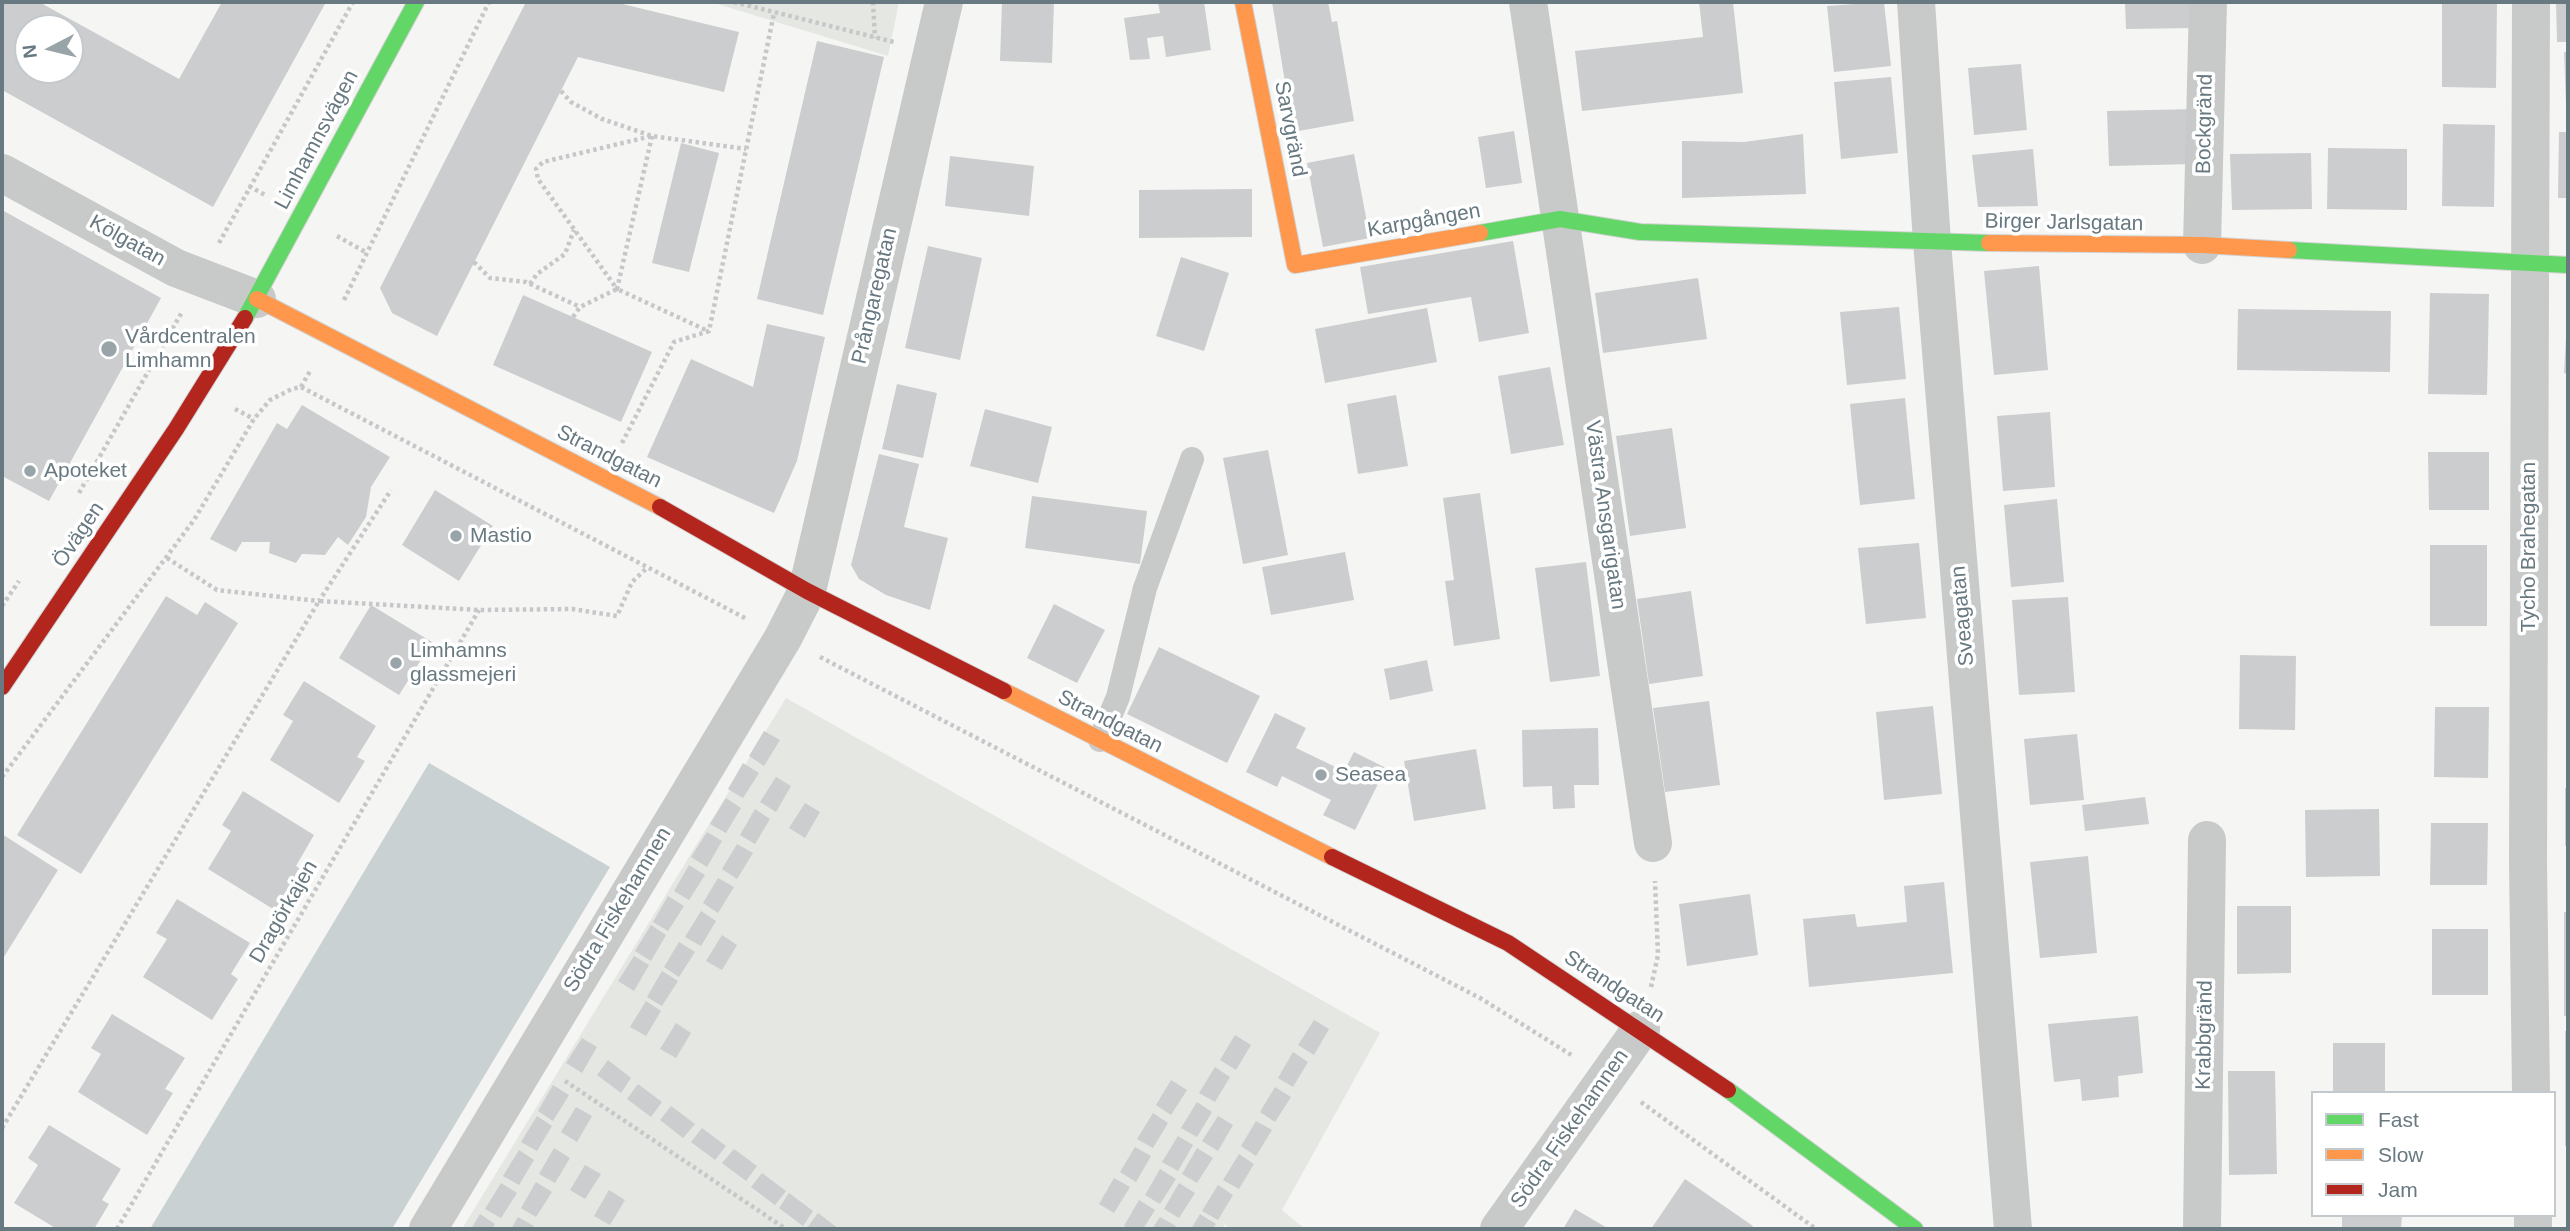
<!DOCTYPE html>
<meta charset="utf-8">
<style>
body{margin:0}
#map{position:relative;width:2570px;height:1231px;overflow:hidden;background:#f5f5f4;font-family:Helvetica,sans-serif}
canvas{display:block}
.frame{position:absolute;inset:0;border:4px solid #687981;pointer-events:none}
.legend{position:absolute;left:2311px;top:1091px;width:245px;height:126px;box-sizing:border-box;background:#fff;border:2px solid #c3c9cd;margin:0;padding:9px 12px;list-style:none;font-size:21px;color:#687981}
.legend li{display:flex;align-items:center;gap:14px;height:35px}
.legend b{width:35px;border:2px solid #c3c9cd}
.north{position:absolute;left:14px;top:14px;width:70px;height:70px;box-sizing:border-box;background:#fff;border:2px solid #c3c9cd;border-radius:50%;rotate:263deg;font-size:19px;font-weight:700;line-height:28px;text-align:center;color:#687981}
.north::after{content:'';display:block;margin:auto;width:24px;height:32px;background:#99a4a9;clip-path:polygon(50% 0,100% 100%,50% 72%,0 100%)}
</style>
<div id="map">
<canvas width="2570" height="1231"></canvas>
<div class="frame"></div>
<ul class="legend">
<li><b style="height:9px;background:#63d668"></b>Fast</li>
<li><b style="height:9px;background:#ff974d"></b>Slow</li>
<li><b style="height:9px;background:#b3261e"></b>Jam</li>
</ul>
<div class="north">N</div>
</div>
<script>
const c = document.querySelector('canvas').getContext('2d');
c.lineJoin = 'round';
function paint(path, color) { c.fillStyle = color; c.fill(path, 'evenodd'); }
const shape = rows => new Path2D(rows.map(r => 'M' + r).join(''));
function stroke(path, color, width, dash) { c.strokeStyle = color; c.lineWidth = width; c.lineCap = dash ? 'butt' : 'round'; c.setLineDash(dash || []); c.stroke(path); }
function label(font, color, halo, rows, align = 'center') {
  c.font = font + ' Helvetica,sans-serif'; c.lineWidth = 7; c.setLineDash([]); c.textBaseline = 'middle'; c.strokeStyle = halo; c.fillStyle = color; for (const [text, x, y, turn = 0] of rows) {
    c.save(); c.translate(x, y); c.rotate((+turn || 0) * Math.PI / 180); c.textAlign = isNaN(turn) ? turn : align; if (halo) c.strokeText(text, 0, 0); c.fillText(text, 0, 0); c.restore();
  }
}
paint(shape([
 [711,2,899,2,888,56],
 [786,698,1380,1033,1282,1210,1305,1229,1232,1229,1225,1225,1220,1229,462,1229]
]), '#e4e7e2');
paint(shape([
 [429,763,610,867,392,1229,150,1229]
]), '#c9d1d3');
paint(shape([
 [2,2,39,2,179,79,222,2,326,2,213,207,2,90],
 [28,28,70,28,70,70,28,70],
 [526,2,614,2,739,32,724,92,578,57,437,336,392,313,380,288],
 [1002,2,1054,2,1052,63,1000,61],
 [1158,2,1204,2,1211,50,1166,57,1163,36,1147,38,1150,59,1130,60,1124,18,1160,13],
 [1272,2,1328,2,1332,22,1337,21,1354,121,1293,132],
 [1699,2,1733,2,1743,93,1582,111,1575,51,1703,37],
 [1884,2,1891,66,1834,72,1827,6],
 [2125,2,2194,2,2195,28,2126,29],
 [2442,2,2497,2,2496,88,2442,87],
 [2556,2,2568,2,2568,42,2557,42],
 [817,41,884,57,823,315,757,299],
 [2564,52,2568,52,2568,105,2566,105],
 [2021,64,2027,130,1974,135,1968,68],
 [1891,77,1898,153,1841,159,1834,82],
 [2195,109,2196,164,2109,166,2107,111],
 [2443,124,2495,125,2494,207,2442,206],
 [1514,131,1522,183,1486,188,1478,137],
 [2559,132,2568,132,2568,198,2558,198],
 [1803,134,1806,194,1682,198,1682,141,1744,142],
 [681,143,719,153,689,272,652,263],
 [2328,148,2407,149,2407,210,2327,209],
 [2033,149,2038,206,1978,207,1972,155],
 [2311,153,2312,209,2232,210,2230,154],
 [1354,154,1370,238,1323,247,1307,163],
 [950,156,1034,166,1029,216,945,206],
 [1252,189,1252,237,1139,238,1139,190],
 [2,210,161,298,49,501,2,476],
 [1513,241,1529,333,1479,342,1471,297,1368,314,1360,267],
 [928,246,982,258,960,360,905,348],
 [1181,257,1229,273,1204,351,1156,336],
 [2039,266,2048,370,1994,375,1984,271],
 [1698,278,1707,339,1603,353,1595,293],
 [2430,293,2489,294,2487,395,2428,394],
 [523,295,652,352,621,422,493,365],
 [1899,307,1906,379,1847,385,1840,312],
 [1427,308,1437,362,1325,383,1315,329],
 [2238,309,2391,311,2390,372,2237,370],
 [767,324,825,337,797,461,774,513,647,457,691,359,753,387],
 [2566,337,2568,337,2568,374,2564,373],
 [1550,367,1564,445,1511,454,1498,376],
 [897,384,937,393,923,458,882,449],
 [1396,395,1408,466,1358,474,1347,404],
 [1905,398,1915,499,1860,505,1850,404],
 [302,405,390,457,371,487,366,517,348,545,338,537,325,555,302,554,296,563,269,553,270,542,242,542,236,552,210,539,277,423,287,429],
 [985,409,1052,427,1038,483,970,466],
 [2050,412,2055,487,2003,491,1997,416],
 [1672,428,1686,528,1630,536,1616,436],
 [1268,450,1288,555,1243,564,1223,458],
 [2428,452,2489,452,2489,510,2429,510],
 [879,454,919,464,904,527,948,538,930,610,886,595,859,579,851,565],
 [435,490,493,526,459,581,402,545],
 [1480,493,1500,639,1454,646,1445,581,1454,580,1443,498],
 [1032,496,1147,511,1140,564,1025,548],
 [2057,499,2064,582,2011,587,2004,505],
 [1919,543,1926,618,1866,624,1858,548],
 [2430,545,2487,545,2487,626,2430,626],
 [1345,552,1354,600,1271,615,1262,567],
 [1586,562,1600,676,1550,682,1535,568],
 [1691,591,1703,676,1649,684,1637,599],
 [166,596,197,615,205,602,238,623,81,874,17,835],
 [2068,597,2075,692,2019,695,2012,600],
 [1054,604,1105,630,1077,683,1027,658],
 [371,605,432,642,399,695,339,658],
 [1159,647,1260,696,1227,763,1127,714],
 [2240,655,2296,656,2295,730,2239,729],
 [1427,660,1433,691,1390,700,1384,669],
 [304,681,376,726,357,757,365,761,339,803,270,760,293,721,283,715],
 [1709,701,1720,785,1665,792,1653,708],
 [1933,706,1942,794,1884,800,1876,712],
 [2435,707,2489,707,2488,778,2434,777],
 [1275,713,1306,728,1296,748,1344,771,1354,752,1386,768,1355,830,1323,815,1331,800,1282,776,1277,787,1246,772],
 [1598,728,1599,785,1574,785,1575,808,1553,809,1552,786,1523,787,1522,730],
 [764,731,780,740,764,766,749,756],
 [2077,734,2084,800,2030,805,2024,739],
 [1476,749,1486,809,1414,821,1404,761],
 [743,763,759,773,743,798,728,789],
 [776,777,791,786,776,812,760,802],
 [2565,788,2568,788,2568,846,2565,846],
 [243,791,314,835,296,866,303,871,278,912,208,869,231,831,222,825],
 [2145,797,2149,824,2085,831,2082,805],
 [726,798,741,808,726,833,710,824],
 [805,803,820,812,805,838,789,828],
 [755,809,770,819,755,844,740,835],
 [2379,809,2380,876,2306,877,2305,810],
 [2431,823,2488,823,2487,885,2430,885],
 [707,832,722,841,707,867,691,857],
 [2,834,58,870,2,960],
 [737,844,753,853,737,879,722,869],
 [2088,856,2097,953,2040,958,2030,862],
 [689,865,705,875,689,900,674,891],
 [718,878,734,887,718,913,703,903],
 [1944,882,1953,973,1809,987,1803,919,1855,914,1857,927,1907,922,1904,886],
 [1750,894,1758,955,1687,966,1679,904],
 [668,896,684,906,668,931,653,922],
 [177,899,250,943,231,974,238,979,212,1020,143,977,167,939,156,933],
 [2237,906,2291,906,2291,973,2237,974],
 [701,911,716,921,701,946,685,937],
 [2564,912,2568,912,2568,1016,2564,1016],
 [651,925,666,935,651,961,635,951],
 [2432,929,2488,929,2488,995,2432,995],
 [722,935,737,945,722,970,706,961],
 [679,942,695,952,679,977,664,967],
 [634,956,649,965,634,991,618,981],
 [662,971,678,981,662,1006,647,997],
 [646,1001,661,1011,646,1036,630,1027],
 [112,1014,185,1058,165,1089,173,1093,147,1135,78,1092,101,1054,91,1048],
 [2138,1016,2143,1073,2118,1076,2119,1097,2082,1101,2080,1079,2054,1082,2048,1024],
 [1314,1020,1329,1029,1314,1055,1298,1045],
 [676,1023,691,1033,676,1058,660,1049],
 [2565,1031,2568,1031,2568,1146,2565,1146],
 [1235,1035,1251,1045,1236,1070,1220,1060],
 [582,1038,597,1047,582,1073,566,1063],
 [2333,1043,2385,1043,2385,1093,2333,1093],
 [1293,1052,1308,1062,1293,1087,1278,1078],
 [608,1060,631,1078,621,1093,597,1075],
 [1215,1067,1230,1077,1215,1102,1199,1093],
 [2228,1071,2275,1071,2277,1174,2229,1175],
 [1171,1080,1187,1090,1171,1115,1156,1105],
 [638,1084,662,1102,651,1117,627,1099],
 [553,1085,569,1095,553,1121,538,1111],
 [1275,1087,1291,1097,1275,1122,1260,1112],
 [1197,1102,1212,1112,1197,1137,1181,1128],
 [671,1106,695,1124,683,1138,660,1120],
 [576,1107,592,1116,577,1142,561,1132],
 [1153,1113,1168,1123,1153,1148,1137,1139],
 [537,1116,552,1126,537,1151,521,1142],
 [1218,1116,1233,1125,1218,1151,1202,1141],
 [1256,1121,1272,1130,1256,1156,1241,1146],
 [49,1125,121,1169,102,1200,109,1204,94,1229,57,1229,14,1203,38,1165,28,1158],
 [702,1128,726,1146,715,1160,691,1142],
 [1178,1136,1193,1145,1178,1171,1162,1162],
 [1135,1147,1151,1156,1136,1182,1120,1172],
 [554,1148,570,1158,555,1183,539,1174],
 [1197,1148,1213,1158,1197,1183,1182,1174],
 [734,1149,757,1166,746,1181,722,1163],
 [519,1150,534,1160,519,1185,503,1176],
 [1239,1154,1254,1164,1239,1189,1223,1180],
 [585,1165,601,1174,585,1199,570,1190],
 [1160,1169,1176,1179,1160,1204,1145,1195],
 [762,1173,786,1191,775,1205,751,1187],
 [1114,1178,1130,1187,1114,1213,1099,1204],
 [1685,1179,1753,1226,1750,1229,1651,1229],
 [536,1182,552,1192,536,1217,521,1208],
 [501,1183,517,1193,501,1218,485,1209],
 [1179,1183,1195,1193,1179,1218,1164,1209],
 [1218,1185,1233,1195,1218,1220,1202,1211],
 [609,1190,625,1200,610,1225,594,1216],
 [789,1193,813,1211,803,1226,779,1208],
 [1139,1200,1155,1210,1143,1229,1130,1229,1124,1226],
 [1575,1209,1609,1229,1563,1229],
 [818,1213,839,1229,807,1228],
 [480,1214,495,1224,492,1229,471,1229],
 [1200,1214,1216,1224,1212,1229,1191,1229],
 [2342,1215,2402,1215,2401,1229,2342,1229],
 [518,1217,534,1226,532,1229,511,1229],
 [1160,1217,1176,1226,1174,1229,1152,1229]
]), '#cccdce');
const fast = shape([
 [1480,233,1560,219,1640,232,1989,243],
 [2289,250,2568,265],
 [245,318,416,2],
 [1728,1090,1915,1229]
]);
const slow = shape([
 [1243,2,1295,265,1480,233],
 [1989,243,2202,245,2289,250],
 [257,299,660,507],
 [1004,691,1332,857]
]);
const jam = shape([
 [660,507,807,591,1004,691],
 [2,687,176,429,245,318],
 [1332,857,1508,943,1728,1090]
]);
stroke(fast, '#d1d2d2', 18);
stroke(slow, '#d1d2d2', 18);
stroke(jam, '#d1d2d2', 18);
stroke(shape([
 [734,2,894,42],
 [873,2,875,38],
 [561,91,571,102,602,119,652,136,746,149],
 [652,136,617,289,538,179,536,169,543,162,652,136],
 [249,186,265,195],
 [337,236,367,253],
 [219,243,353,2],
 [474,262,490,278,526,282,580,307],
 [530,284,537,274,565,254,574,230],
 [344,300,489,2],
 [573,317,580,307,617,289,708,331],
 [301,387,310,371],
 [235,409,254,419],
 [622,443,674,342,709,331,774,13],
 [79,493,182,312],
 [167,558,217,590,319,601,391,490],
 [2,606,19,581],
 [820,657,1480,998,1573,1056],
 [2,777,194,520,254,419,270,400,292,389,301,387,747,619],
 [1651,987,1658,955,1655,881],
 [565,1081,786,1229],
 [1641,1102,1816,1229],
 [2,1128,319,601,479,610,572,609,617,616,632,582,648,567],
 [117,1229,479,610]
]), '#c6c7c8', 4.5, [3.5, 3.5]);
stroke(shape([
 [1100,740,1118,697,1145,588,1192,459]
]), '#c8caca', 24);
stroke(shape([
 [1528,2,1653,843],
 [1916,2,1932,242,2013,1229],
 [2531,2,2528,862,2531,1093],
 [2,173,176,268,257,299],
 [2202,245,2208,2],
 [2533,1215,2533,1229],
 [428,1229,783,638,807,591,944,2],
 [1499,1229,1641,1029],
 [2202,1229,2207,840]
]), '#c8caca', 38);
stroke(fast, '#63d668', 16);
stroke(slow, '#ff974d', 16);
stroke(jam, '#b3261e', 16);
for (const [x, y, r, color] of [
 [109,349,9,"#99a4a9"],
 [30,471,7,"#99a4a9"],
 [456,536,7,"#99a4a9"],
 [396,663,7,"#99a4a9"],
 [1321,775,7,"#99a4a9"]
]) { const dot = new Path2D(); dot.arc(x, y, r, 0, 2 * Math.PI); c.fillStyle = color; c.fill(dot); stroke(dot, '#fff', 2.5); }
label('21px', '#687981', '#fff', [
 ["Bockgränd",2205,124,-89],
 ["Sarvgränd",1290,129,79],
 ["Limhamnsvägen",317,140,-62],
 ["Karpgången",1424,221,-10],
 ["Birger Jarlsgatan",2064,223,1],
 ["Kölgatan",127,241,29],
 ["Prångaregatan",875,296,-77],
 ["Strandgatan",609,457,27],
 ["Västra Ansgarigatan",1605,515,82],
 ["Övägen",79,535,-56],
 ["Tycho Brahegatan",2529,547,-90],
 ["Sveagatan",1963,616,-95],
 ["Strandgatan",1110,722,27],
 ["Södra Fiskehamnen",618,910,-59],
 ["Dragörkajen",284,912,-60],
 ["Strandgatan",1614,987,33],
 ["Krabbgränd",2205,1035,-89],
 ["Södra Fiskehamnen",1570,1129,-55]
]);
label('21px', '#687981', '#fff', [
 ["Vårdcentralen",125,337],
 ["Limhamn",125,361],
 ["Apoteket",44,471],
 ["Mastio",470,536],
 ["Limhamns",410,651],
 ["glassmejeri",410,675],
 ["Seasea",1335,775]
], 'left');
</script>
